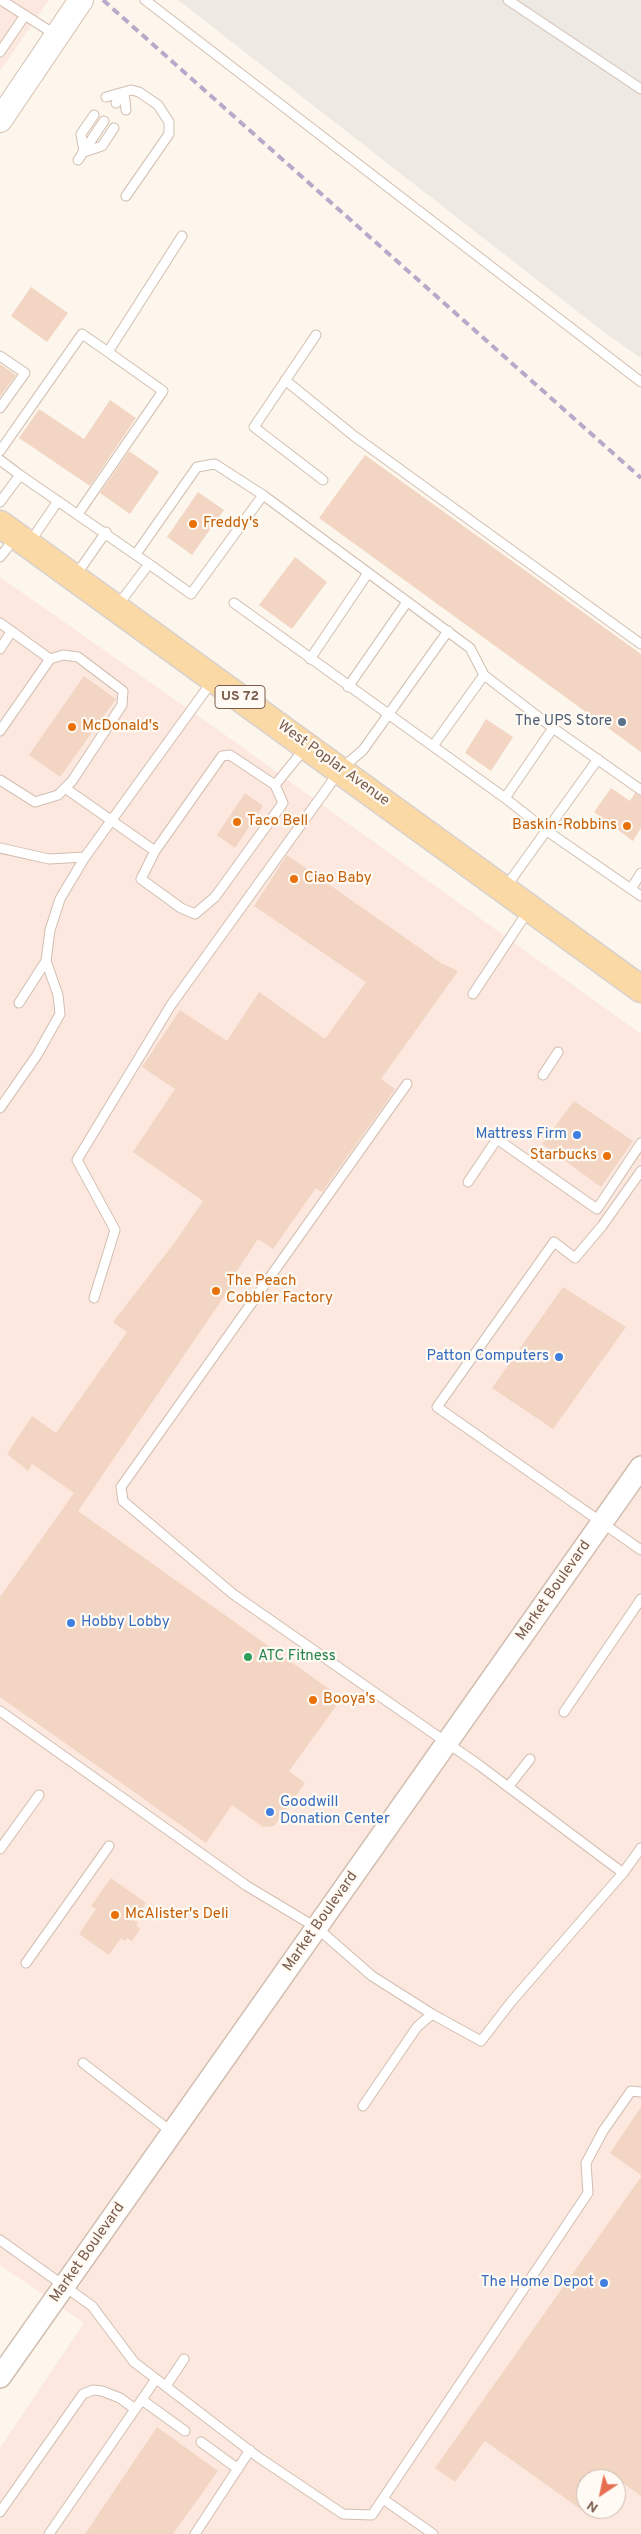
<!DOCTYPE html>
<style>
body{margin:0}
#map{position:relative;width:641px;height:2534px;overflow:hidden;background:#fdf6ec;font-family:Overpass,sans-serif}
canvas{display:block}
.north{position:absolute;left:576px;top:2469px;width:50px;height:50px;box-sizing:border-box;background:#fffaf3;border:1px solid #cabbb1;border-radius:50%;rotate:214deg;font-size:14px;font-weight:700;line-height:20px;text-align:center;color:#7a5c4d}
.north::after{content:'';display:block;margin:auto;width:18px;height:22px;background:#e76f51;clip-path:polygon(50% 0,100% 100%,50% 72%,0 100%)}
</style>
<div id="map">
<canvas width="641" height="2534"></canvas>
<div class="north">N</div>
</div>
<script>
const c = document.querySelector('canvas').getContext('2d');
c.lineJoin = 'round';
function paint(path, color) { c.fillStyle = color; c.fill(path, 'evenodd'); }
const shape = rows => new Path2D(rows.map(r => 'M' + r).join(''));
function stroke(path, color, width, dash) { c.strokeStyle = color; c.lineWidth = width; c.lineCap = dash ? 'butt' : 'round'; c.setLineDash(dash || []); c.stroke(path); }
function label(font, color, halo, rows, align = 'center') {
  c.font = font + ' Overpass,sans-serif'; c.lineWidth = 4.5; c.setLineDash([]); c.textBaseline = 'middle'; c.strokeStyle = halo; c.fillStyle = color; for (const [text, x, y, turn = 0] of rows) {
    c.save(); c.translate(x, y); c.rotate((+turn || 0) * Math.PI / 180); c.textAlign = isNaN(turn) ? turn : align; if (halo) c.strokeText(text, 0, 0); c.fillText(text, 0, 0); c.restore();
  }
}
paint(shape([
 [0,0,49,0,0,71],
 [0,577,228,737,641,1034,641,2534,0,2534,0,2448,84,2323,0,2265],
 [586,2479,616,2479,616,2509,586,2509]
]), '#fde8e0');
paint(shape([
 [178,0,641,0,641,358,609,336]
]), '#efe9e4');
paint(shape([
 [31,287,68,313,47,342,11,316],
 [0,364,16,375,0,397],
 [110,400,136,418,90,486,19,438,39,409,84,439],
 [129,451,159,472,130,514,100,493],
 [365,455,641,654,641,752,319,518],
 [198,492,224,510,192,555,167,537],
 [295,557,327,582,292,629,259,605],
 [84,676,116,699,60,777,29,755],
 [486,719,513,737,491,771,465,753],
 [611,788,630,801,635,793,641,796,641,828,633,841,594,812],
 [245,793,263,806,235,848,217,835],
 [287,855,441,963,458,971,381,1079,395,1089,387,1101,322,1192,316,1188,273,1249,258,1239,231,1280,234,1282,78,1511,342,1698,289,1771,305,1783,274,1826,263,1827,232,1805,206,1843,0,1697,0,1597,74,1493,32,1464,28,1471,7,1454,32,1416,56,1433,127,1332,113,1322,175,1242,203,1201,133,1152,175,1089,142,1067,180,1010,227,1041,259,992,325,1039,366,982,254,906],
 [574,1101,633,1141,601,1187,542,1144],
 [563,1287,626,1327,553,1429,492,1388],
 [111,1878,146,1903,134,1920,138,1923,136,1926,140,1929,132,1941,127,1938,125,1941,121,1938,109,1955,79,1934,96,1909,91,1906],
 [641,2107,641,2175,610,2153],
 [641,2177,641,2496,617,2479,586,2479,586,2513,485,2441,455,2482,435,2468],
 [157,2427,218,2471,173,2534,85,2534]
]), '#f3d5c3');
const service = shape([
 [1,0,56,35],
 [145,0,641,382],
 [508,0,641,89],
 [0,52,25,15],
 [124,92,126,110],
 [106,97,131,90,139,92,158,105,169,122,169,134,126,196],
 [116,103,124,92],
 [84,152,81,134,94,115],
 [84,152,102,146,114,128],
 [78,160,104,121],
 [316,335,254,427,323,480],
 [0,356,25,373,0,408],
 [285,380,354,436,641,644],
 [0,451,82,334,108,352,182,236],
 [0,460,20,475],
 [0,502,20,475,149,564],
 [78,514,163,391,108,352],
 [30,542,58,501],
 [136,554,197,467,215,464,263,495],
 [0,557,15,538],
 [76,575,106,532],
 [234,603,505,798,547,831,641,896],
 [118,605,149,564,191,594,263,495,470,648,484,675,553,728,641,790],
 [0,623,50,659],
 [0,649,11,632],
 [310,659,368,573],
 [348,687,407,602],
 [0,731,50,659,63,655,78,657,123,691,122,705,72,781,58,795,35,802,0,780],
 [433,746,484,675],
 [65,788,155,851,222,756,230,755,275,785,306,747],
 [505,798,553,728],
 [0,848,49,859,85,857,213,680],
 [155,851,141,879,181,908,195,914,215,897,283,803,275,785],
 [505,888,598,759],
 [631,889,641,873],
 [473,994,528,911],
 [19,1003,46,961],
 [543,1075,558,1052],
 [407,1084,121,1487,123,1501,233,1594,479,1765,623,1873],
 [0,1108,37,1055,60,1014,58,995,46,961,50,930,60,899,85,857],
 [641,1171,602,1226,575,1258,554,1242,437,1407,641,1550],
 [468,1182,497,1139,597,1209,641,1143],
 [94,1298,115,1230,77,1160,171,1005,341,769,363,750,448,631],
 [0,1711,247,1886,317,1928,372,1976,432,2014,481,2041,511,2002,623,1873,641,1848],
 [564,1712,641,1599],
 [508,1787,530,1759],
 [0,1849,39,1795],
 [26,1963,109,1846],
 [83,2063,173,2133],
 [363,2106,417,2027,432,2014],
 [0,2240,92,2306,134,2362,258,2457,343,2514,372,2515,588,2193,586,2163,603,2131,631,2091,641,2092],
 [166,2386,184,2359],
 [142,2400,185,2431],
 [201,2442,238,2469],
 [383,2499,433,2534],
 [0,2512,83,2394,93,2390,102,2391,120,2398,135,2409],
 [49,2534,156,2379],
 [195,2534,250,2450]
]);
const tertiary = shape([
 [0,2377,641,1467]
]);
const secondary = shape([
 [0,120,81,0]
]);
const primary = shape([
 [0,524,641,989]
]);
stroke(service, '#d1beb0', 11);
stroke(tertiary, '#d1beb0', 24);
stroke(secondary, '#d6c0b0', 26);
stroke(primary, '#dad1cd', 29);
stroke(service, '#fff', 9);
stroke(tertiary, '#fff', 21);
stroke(secondary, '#fff', 24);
stroke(primary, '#fbd9a5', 26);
stroke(shape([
 [103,0,641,478]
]), '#b9a8c9', 4, [8, 5]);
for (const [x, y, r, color] of [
 [193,524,5,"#e8710a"],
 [622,722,5,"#5c6f8a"],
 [72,727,5,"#e8710a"],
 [237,822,5,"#e8710a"],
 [627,826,5,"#e8710a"],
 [294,879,5,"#e8710a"],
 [577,1135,5,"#3f7fe0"],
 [607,1156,5,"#e8710a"],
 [216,1291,5,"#e8710a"],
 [559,1357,5,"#3f7fe0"],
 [71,1623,5,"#3f7fe0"],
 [248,1657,5,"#2e9e5b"],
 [313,1700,5,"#e8710a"],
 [270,1812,5,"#3f7fe0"],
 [115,1915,5,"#e8710a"],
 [604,2283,5,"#3f7fe0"]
]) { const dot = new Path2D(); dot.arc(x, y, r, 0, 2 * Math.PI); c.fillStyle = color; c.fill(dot); stroke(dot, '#fffaf3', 2); }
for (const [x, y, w] of [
 [240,697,50]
]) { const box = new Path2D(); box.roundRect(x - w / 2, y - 11.5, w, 23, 4); c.fillStyle = '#fffaf3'; c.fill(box); stroke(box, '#7a5c4d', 1); }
label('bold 14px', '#7a5c4d', null, [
 ["US 72",240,697]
]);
label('15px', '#c56008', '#fffaf3', [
 ["Freddy's",203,524],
 ["McDonald's",82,727],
 ["Taco Bell",247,822],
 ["Baskin-Robbins",617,826,"right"],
 ["Ciao Baby",304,879],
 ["Starbucks",597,1156,"right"],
 ["The Peach",226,1282],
 ["Cobbler Factory",226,1299],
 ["Booya's",323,1700],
 ["McAlister's Deli",125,1915]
], 'left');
label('15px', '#4e5e75', '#fffaf3', [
 ["The UPS Store",612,722]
], 'right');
label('15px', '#7a5c4d', '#fffaf3', [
 ["West Poplar Avenue",333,764,36],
 ["Market Boulevard",554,1591,-55],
 ["Market Boulevard",321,1922,-55],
 ["Market Boulevard",88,2253,-55]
]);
label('15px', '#366cbe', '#fffaf3', [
 ["Mattress Firm",567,1135],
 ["Patton Computers",549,1357],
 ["Hobby Lobby",81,1623,"left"],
 ["Goodwill",280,1803,"left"],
 ["Donation Center",280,1820,"left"],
 ["The Home Depot",594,2283]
], 'right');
label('15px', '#27864d', '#fffaf3', [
 ["ATC Fitness",258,1657]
], 'left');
</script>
